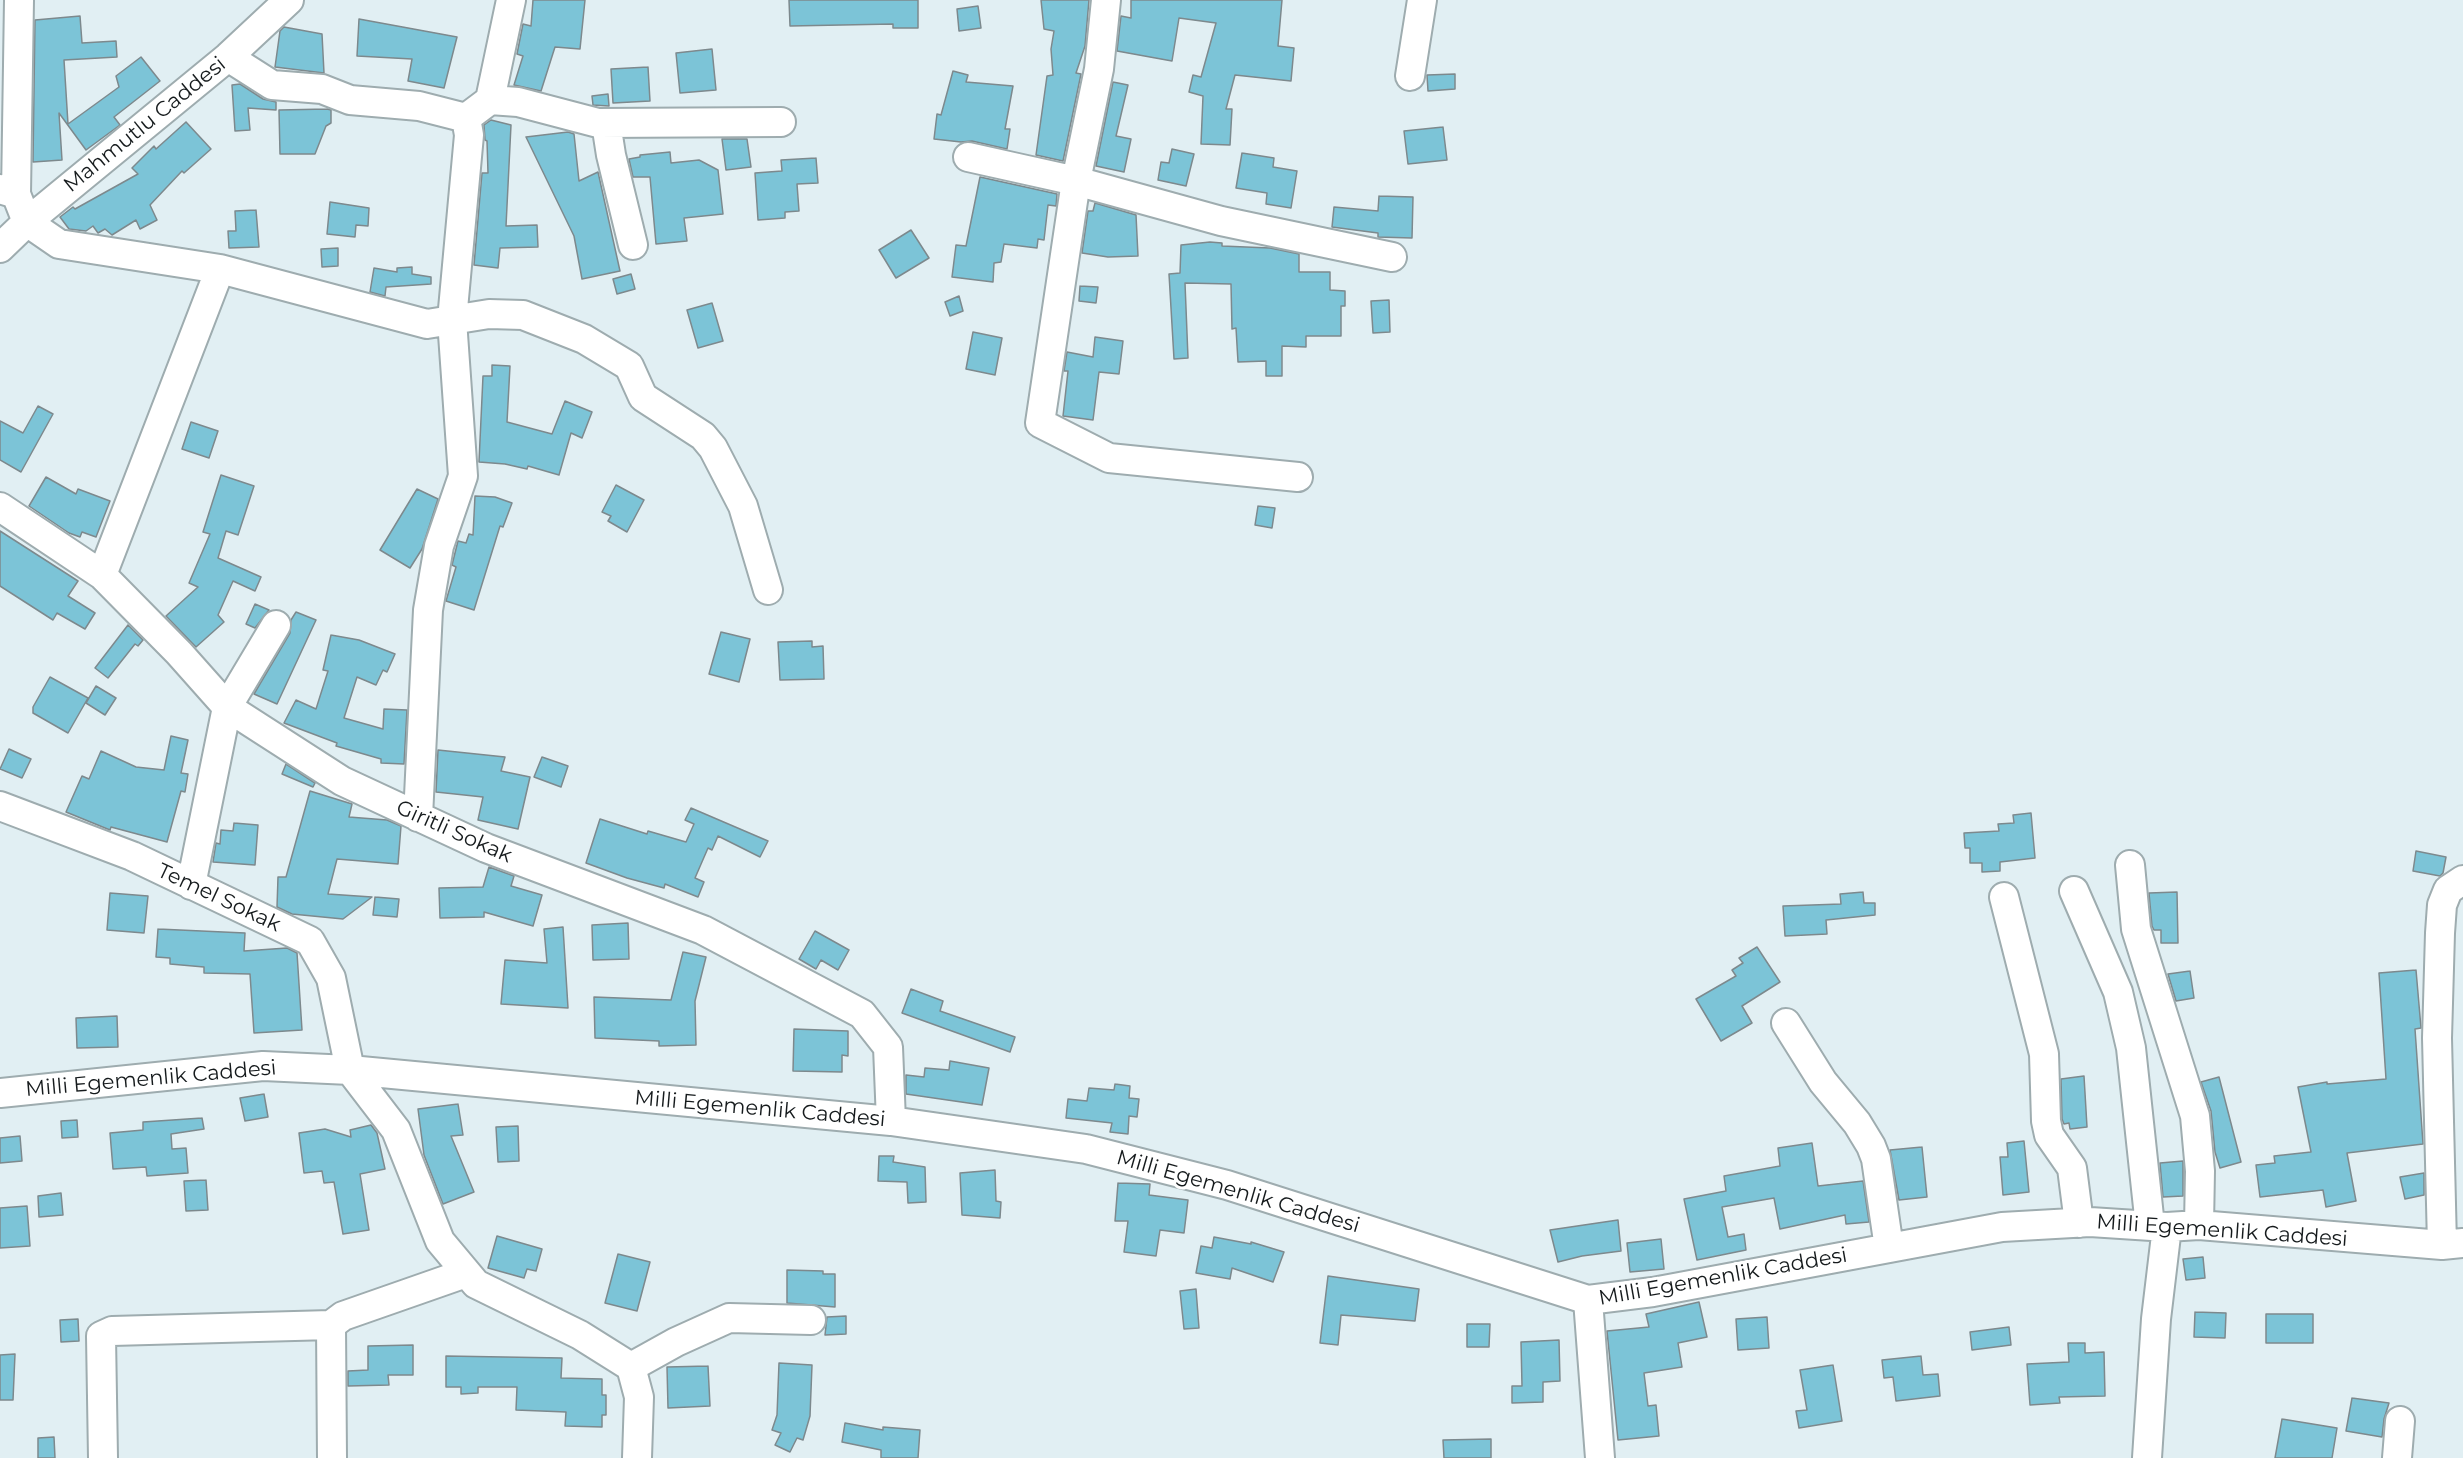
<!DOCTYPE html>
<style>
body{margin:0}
canvas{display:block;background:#e1eff3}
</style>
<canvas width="2463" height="1458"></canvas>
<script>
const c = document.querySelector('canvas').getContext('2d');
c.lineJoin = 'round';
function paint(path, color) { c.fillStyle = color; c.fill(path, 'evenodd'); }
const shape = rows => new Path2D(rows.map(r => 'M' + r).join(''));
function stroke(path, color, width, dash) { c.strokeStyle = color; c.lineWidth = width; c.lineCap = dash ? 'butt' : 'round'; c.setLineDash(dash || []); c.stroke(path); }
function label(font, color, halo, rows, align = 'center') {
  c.font = font + ' Montserrat,sans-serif'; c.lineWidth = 6; c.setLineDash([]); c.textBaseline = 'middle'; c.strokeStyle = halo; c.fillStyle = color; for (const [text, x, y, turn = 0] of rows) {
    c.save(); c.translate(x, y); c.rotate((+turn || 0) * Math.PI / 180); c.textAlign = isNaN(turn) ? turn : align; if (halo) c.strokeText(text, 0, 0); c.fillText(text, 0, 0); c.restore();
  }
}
const building = shape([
 [533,0,585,0,580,49,555,47,541,91,514,85,523,56,517,54,523,24,531,26,533,0],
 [789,0,918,0,918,28,893,28,893,24,790,26,789,0],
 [1041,0,1089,0,1085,46,1076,73,1081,74,1063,161,1036,155,1047,76,1053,75,1051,49,1054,31,1044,29,1041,0],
 [1131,0,1282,0,1278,46,1294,48,1291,81,1235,75,1226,109,1232,109,1230,145,1201,144,1203,96,1189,92,1193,75,1201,77,1216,23,1179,18,1172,61,1117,51,1121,16,1131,18,1131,0],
 [978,6,981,28,959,31,957,9,978,6],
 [80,16,82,43,116,41,117,57,64,60,68,124,119,87,116,76,141,57,160,81,114,117,120,125,86,150,59,113,62,160,33,162,35,20,80,16],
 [359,19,457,37,444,88,408,81,412,59,357,56,359,19],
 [284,27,322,34,324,73,275,67,280,31,284,27],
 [712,49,716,90,680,93,676,53,712,49],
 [648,67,650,101,613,103,611,69,648,67],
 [953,71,968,75,966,82,1013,86,1005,129,1010,129,1007,149,972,141,961,142,934,139,937,114,941,115,953,71],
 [1455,74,1455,89,1428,91,1427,75,1455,74],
 [1113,82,1128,85,1116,136,1131,139,1124,172,1096,166,1113,82],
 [240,84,263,99,276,102,276,110,248,108,250,130,235,131,232,85,240,84],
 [608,94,609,106,593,105,592,96,608,94],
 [327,109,331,110,331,123,326,126,315,154,280,154,279,110,327,109],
 [491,120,511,125,506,226,537,225,538,247,500,248,498,268,474,265,482,173,488,173,487,141,485,140,484,125,491,120],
 [186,122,211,149,184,173,182,171,150,205,157,220,140,229,136,220,112,235,105,229,98,233,93,226,86,231,69,229,60,217,73,207,75,209,138,174,132,168,154,146,156,149,186,122],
 [1443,127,1447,160,1408,164,1404,131,1443,127],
 [568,132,574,134,579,181,598,172,620,271,582,279,574,236,526,137,568,132],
 [722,139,747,139,751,167,726,170,722,139],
 [1172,149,1194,154,1186,186,1158,180,1161,162,1169,163,1172,149],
 [670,152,671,163,699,160,718,170,723,214,684,218,687,241,656,244,650,177,633,177,629,159,640,157,640,155,670,152],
 [1242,153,1274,158,1273,167,1297,171,1291,208,1266,204,1267,193,1236,188,1242,153],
 [816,158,818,183,797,184,799,211,785,212,785,218,758,220,755,173,782,171,781,160,816,158],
 [980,177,1057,194,1056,206,1048,205,1044,240,1038,239,1037,248,1004,244,1001,262,994,263,993,282,952,277,956,245,966,246,980,177],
 [1379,196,1413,197,1412,238,1378,237,1378,233,1332,227,1334,207,1378,211,1379,196],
 [330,202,369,208,368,226,356,225,355,237,327,234,330,202],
 [1095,203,1136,215,1138,256,1108,257,1082,253,1088,211,1093,211,1095,203],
 [256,210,259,247,229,248,228,231,236,231,235,211,256,210],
 [911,230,929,258,896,278,879,250,911,230],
 [1210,242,1222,243,1222,246,1270,248,1299,254,1299,272,1330,272,1330,290,1345,291,1345,306,1341,306,1341,336,1306,336,1306,347,1282,346,1282,376,1266,376,1266,361,1238,362,1236,328,1232,329,1231,284,1185,283,1188,358,1174,359,1169,274,1180,273,1181,245,1210,242],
 [338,248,338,266,322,267,321,249,338,248],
 [412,267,412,274,431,277,431,284,386,287,385,296,370,292,374,268,397,272,397,268,412,267],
 [631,274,635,289,617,294,613,279,631,274],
 [1080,286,1098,287,1096,303,1079,301,1080,286],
 [959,296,963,311,950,316,945,302,959,296],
 [1389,300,1390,332,1373,333,1371,301,1389,300],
 [712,303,723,341,698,348,687,310,712,303],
 [973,332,1002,338,995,375,966,369,973,332],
 [1095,337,1123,341,1119,374,1099,372,1093,420,1063,416,1068,371,1064,371,1067,352,1093,357,1095,337],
 [492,365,510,366,507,422,552,434,565,401,592,412,582,438,571,433,559,475,528,466,527,469,505,464,479,462,483,376,492,376,492,365],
 [38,406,53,414,21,472,0,460,0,421,23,433,38,406],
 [191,422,218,431,209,458,182,449,191,422],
 [221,475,254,486,238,535,226,531,218,558,261,577,255,591,233,581,218,615,224,622,196,647,166,616,198,587,189,583,210,534,203,532,221,475],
 [46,477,76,494,78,489,110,501,96,537,82,532,80,537,69,533,29,506,46,477],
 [616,485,644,500,627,532,608,521,611,516,602,512,616,485],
 [417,489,438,499,422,549,410,568,380,550,417,489],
 [475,496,495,497,512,503,503,527,500,526,474,610,446,601,456,567,452,565,458,541,466,543,469,534,473,535,475,496],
 [1258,506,1275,508,1272,528,1255,525,1258,506],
 [0,531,78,581,68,596,95,613,85,629,57,613,53,620,0,586,0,531],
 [255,604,269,610,255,628,246,624,255,604],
 [296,612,316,620,277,704,254,694,290,633,291,620,296,612],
 [128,625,143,640,138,646,135,644,108,678,95,668,128,625],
 [721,632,750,639,739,682,709,674,721,632],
 [331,635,359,640,395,654,387,672,383,670,376,685,357,677,344,718,383,729,384,709,407,710,404,764,381,763,381,759,336,746,337,743,284,723,296,700,316,709,328,671,323,670,331,635],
 [812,641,812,647,823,646,824,679,780,680,778,642,812,641],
 [50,677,88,698,68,733,33,713,33,707,50,677],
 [96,686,116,698,105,715,86,703,96,686],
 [171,736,188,740,181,773,188,774,185,792,181,791,167,842,111,827,110,830,66,812,82,776,89,779,101,751,136,767,164,770,171,736],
 [9,749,31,759,22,778,0,769,9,749],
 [438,750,505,757,501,771,530,777,518,829,478,820,483,797,436,792,438,750],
 [542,757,568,766,561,787,534,777,542,757],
 [286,764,315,783,313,787,282,774,286,764],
 [310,791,352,804,349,817,387,820,401,826,398,864,337,859,328,894,372,897,343,919,292,914,277,907,278,877,286,877,310,791],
 [691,808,768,841,760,857,718,836,712,850,708,848,695,878,704,882,698,897,665,884,664,888,627,878,586,863,600,819,647,834,648,831,686,842,694,824,685,820,691,808],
 [2031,813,2035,858,2000,862,2000,871,1982,872,1982,863,1970,863,1970,848,1965,848,1964,833,1999,831,1998,824,2014,823,2013,815,2031,813],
 [234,823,258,825,255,865,213,862,216,843,220,844,221,830,233,831,234,823],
 [2416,851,2446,857,2443,873,2440,876,2413,871,2416,851],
 [489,867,514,876,511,886,542,895,533,926,484,912,484,917,440,918,439,888,483,887,489,867],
 [1863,892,1864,903,1875,903,1875,915,1826,920,1827,934,1785,936,1783,906,1841,904,1840,894,1863,892],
 [2177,892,2178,943,2161,943,2161,930,2154,930,2152,926,2149,893,2177,892],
 [110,893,148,896,144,933,107,930,110,893],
 [375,897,399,899,397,917,373,915,375,897],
 [628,923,629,959,593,960,592,925,628,923],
 [563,927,568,1008,501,1004,505,960,547,963,544,929,563,927],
 [158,929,245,933,244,951,287,948,297,953,302,1030,254,1033,250,974,204,973,204,967,170,964,170,958,156,957,158,929],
 [815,931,849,950,838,970,821,960,816,969,799,959,815,931],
 [1757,947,1780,982,1742,1006,1752,1023,1721,1041,1696,999,1736,976,1732,970,1743,963,1739,958,1757,947],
 [683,952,706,957,695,1001,696,1045,659,1046,659,1041,595,1038,594,997,671,1000,683,952],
 [2416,970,2421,1028,2415,1029,2423,1144,2347,1153,2356,1201,2326,1207,2323,1190,2260,1197,2256,1165,2275,1163,2274,1156,2311,1152,2298,1087,2327,1082,2327,1084,2386,1079,2379,973,2416,970],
 [2190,971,2194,998,2176,1001,2168,974,2190,971],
 [911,989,943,1001,940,1011,1015,1037,1010,1052,902,1013,911,989],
 [117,1016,118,1047,77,1048,76,1018,117,1016],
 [794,1029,848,1031,848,1056,842,1055,842,1072,793,1071,794,1029],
 [950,1061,989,1068,982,1105,906,1094,906,1075,924,1077,925,1068,949,1070,950,1061],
 [2084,1076,2087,1127,2070,1129,2069,1123,2064,1124,2062,1119,2061,1079,2084,1076],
 [2219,1077,2241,1162,2220,1168,2215,1152,2211,1111,2201,1082,2219,1077],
 [1115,1084,1130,1086,1129,1098,1139,1099,1137,1117,1129,1116,1128,1134,1110,1132,1112,1123,1066,1118,1068,1099,1087,1101,1089,1088,1114,1090,1115,1084],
 [264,1094,268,1117,245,1121,240,1098,264,1094],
 [458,1104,463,1135,451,1136,474,1192,443,1204,424,1155,418,1109,458,1104],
 [202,1118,204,1129,171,1134,172,1149,186,1148,188,1173,147,1176,146,1167,113,1169,110,1133,143,1130,143,1122,202,1118],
 [77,1120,78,1137,62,1138,61,1121,77,1120],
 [371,1125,377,1133,385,1169,360,1174,369,1230,343,1234,334,1182,324,1183,322,1171,304,1173,299,1133,325,1129,351,1137,350,1130,371,1125],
 [518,1126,519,1161,498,1162,496,1127,518,1126],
 [20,1136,22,1161,0,1163,0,1138,20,1136],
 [2024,1141,2029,1192,2003,1195,2000,1157,2008,1157,2007,1143,2024,1141],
 [1812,1143,1818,1186,1863,1181,1869,1222,1846,1224,1845,1215,1780,1229,1774,1198,1722,1207,1728,1237,1744,1234,1746,1250,1697,1260,1684,1199,1726,1191,1724,1176,1780,1166,1778,1148,1812,1143],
 [1922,1147,1927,1197,1899,1200,1890,1150,1922,1147],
 [879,1156,894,1156,893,1162,925,1167,926,1202,908,1203,907,1182,878,1181,879,1156],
 [2183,1161,2183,1196,2163,1197,2160,1163,2183,1161],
 [995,1170,996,1201,1001,1202,1000,1218,962,1215,960,1173,995,1170],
 [2424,1173,2424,1195,2405,1199,2400,1177,2424,1173],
 [206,1180,208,1210,186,1211,184,1181,206,1180],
 [1118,1183,1150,1184,1149,1195,1188,1200,1184,1233,1160,1230,1156,1256,1124,1252,1128,1221,1115,1221,1118,1183],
 [61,1193,63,1215,39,1217,38,1196,61,1193],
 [27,1206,30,1246,0,1248,0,1208,27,1206],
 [1618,1220,1621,1251,1582,1256,1558,1262,1550,1230,1618,1220],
 [497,1236,542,1249,536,1271,527,1269,524,1278,488,1268,497,1236],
 [1214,1237,1251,1244,1251,1242,1284,1252,1273,1282,1232,1268,1230,1279,1196,1273,1201,1246,1212,1248,1214,1237],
 [1661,1239,1664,1269,1630,1272,1627,1243,1661,1239],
 [618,1254,650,1262,637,1311,605,1303,618,1254],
 [2203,1257,2205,1278,2186,1280,2183,1259,2203,1257],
 [787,1270,823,1271,823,1274,835,1274,835,1307,787,1303,787,1270],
 [1328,1276,1419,1289,1415,1321,1341,1315,1338,1345,1320,1343,1328,1276],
 [1196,1289,1199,1328,1184,1329,1180,1291,1196,1289],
 [1699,1302,1707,1337,1678,1343,1682,1367,1644,1373,1648,1406,1656,1405,1659,1436,1618,1440,1607,1331,1649,1327,1646,1314,1699,1302],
 [2195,1312,2226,1313,2225,1338,2194,1337,2195,1312],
 [2266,1314,2313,1314,2313,1343,2266,1343,2266,1314],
 [846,1316,846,1334,825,1335,827,1317,846,1316],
 [1767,1317,1769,1348,1738,1350,1736,1319,1767,1317],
 [78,1319,79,1341,61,1342,60,1320,78,1319],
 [1467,1324,1490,1324,1489,1347,1467,1347,1467,1324],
 [2009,1327,2011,1345,1972,1350,1970,1332,2009,1327],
 [1559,1340,1560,1381,1543,1382,1543,1402,1512,1403,1512,1386,1522,1386,1521,1342,1559,1340],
 [2068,1343,2085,1343,2085,1353,2104,1352,2105,1396,2059,1397,2060,1403,2030,1405,2027,1364,2069,1362,2068,1343],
 [413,1345,413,1375,388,1375,389,1385,348,1386,348,1371,368,1370,368,1346,413,1345],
 [15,1354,13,1400,0,1400,0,1355,15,1354],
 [446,1356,562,1358,561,1378,602,1379,602,1395,606,1395,606,1415,602,1415,602,1427,565,1426,566,1412,516,1410,517,1387,478,1387,478,1393,461,1394,461,1387,446,1387,446,1356],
 [1921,1356,1923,1375,1938,1374,1940,1396,1896,1401,1893,1377,1884,1378,1882,1360,1921,1356],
 [779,1363,812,1365,810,1416,803,1440,797,1438,790,1452,775,1445,781,1433,772,1430,777,1415,779,1363],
 [1833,1365,1842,1421,1799,1428,1796,1411,1807,1410,1800,1370,1833,1365],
 [708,1366,710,1406,668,1408,667,1367,708,1366],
 [2352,1398,2389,1403,2384,1419,2382,1437,2346,1431,2352,1398],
 [2282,1419,2337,1428,2332,1458,2275,1458,2282,1419],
 [845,1423,883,1430,883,1427,920,1430,918,1458,881,1458,881,1450,842,1442,845,1423],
 [54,1437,55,1458,38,1458,38,1438,54,1437],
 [1491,1439,1491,1458,1444,1458,1443,1440,1491,1439]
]);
paint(building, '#7cc4d7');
stroke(building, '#7d898d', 1.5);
const minor = shape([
 [1106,0,1099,69,1076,181,1040,423,1109,458,1298,477],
 [228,57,272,85,322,89,350,100,419,106,466,118],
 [1410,76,1422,0],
 [490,100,511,0],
 [466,118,490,100,518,102,598,123,781,122],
 [606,123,611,155,633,245],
 [968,157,1076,181,1221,221,1392,257],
 [0,189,16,194,27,222,59,244,220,269,427,324,489,314,523,315,584,339,629,366,643,397,703,436,713,448,743,506,768,590],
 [16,194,19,0],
 [0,248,27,222,228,57,289,0],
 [0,507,102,575,179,653,227,707,342,781,486,848,703,930,862,1014,888,1047,891,1121],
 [102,575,220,269],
 [0,806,132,856,310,941,331,978,350,1070,396,1130,440,1241,476,1284,580,1335,631,1367,639,1397,637,1458],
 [418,817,428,610,439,546,463,476,452,320,469,135,466,118],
 [2130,865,2136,929,2195,1116,2200,1171,2199,1225],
 [191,885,227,707,276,625],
 [2074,891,2118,992,2131,1048,2150,1226],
 [2004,897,2044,1054,2046,1121,2049,1135,2072,1168,2079,1223],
 [1786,1023,1823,1082,1857,1123,1871,1146,1876,1159,1889,1248],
 [0,1093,263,1066,350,1070,891,1121,1086,1149,1227,1185,1588,1300,1653,1292,2002,1227,2090,1222,2167,1227,2199,1225,2442,1245,2463,1243],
 [2442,1245,2437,1038,2440,933,2442,905,2448,890,2463,880],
 [1588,1300,1600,1458],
 [331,1325,332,1458],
 [631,1367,676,1342,729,1318,811,1320],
 [103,1458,101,1336,112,1331,331,1325,343,1316,466,1273],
 [2147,1458,2156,1319,2167,1227],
 [2397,1458,2400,1421]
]);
stroke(minor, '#9eacaf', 32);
stroke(minor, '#fff', 28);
label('21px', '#151a1c', '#fff', [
 ["Mahmutlu Caddesi",145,125,-39],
 ["Giritli Sokak",454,832,24],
 ["Temel Sokak",219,898,25],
 ["Milli Egemenlik Caddesi",151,1079,-5],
 ["Milli Egemenlik Caddesi",760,1109,5],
 ["Milli Egemenlik Caddesi",1238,1192,16],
 ["Milli Egemenlik Caddesi",2222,1231,4],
 ["Milli Egemenlik Caddesi",1723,1277,-10]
]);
</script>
